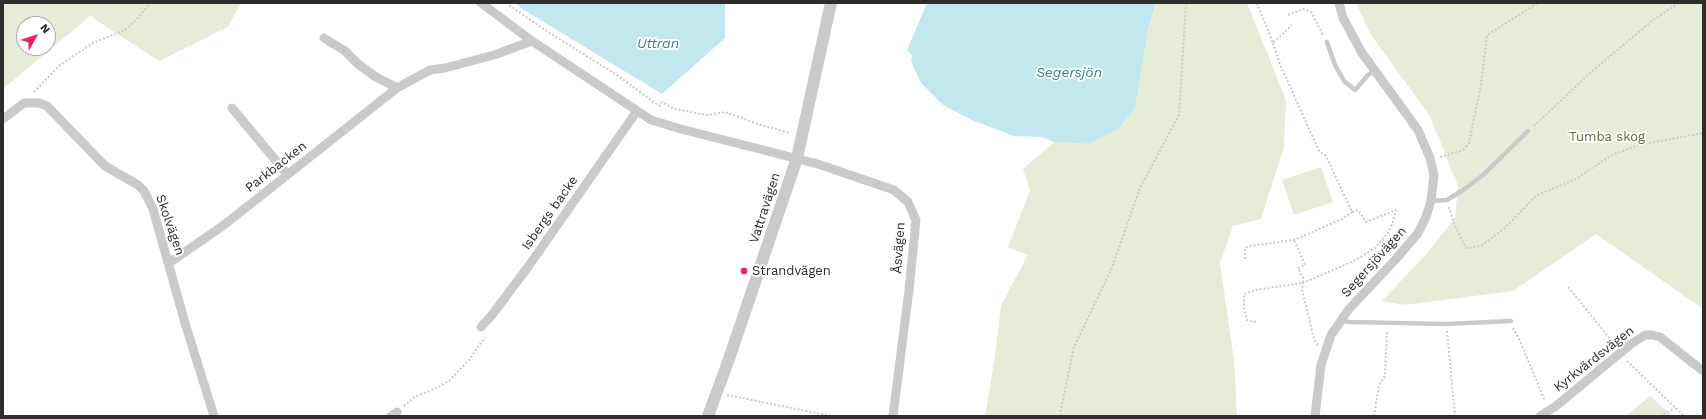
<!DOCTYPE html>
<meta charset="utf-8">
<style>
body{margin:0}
#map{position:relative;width:1706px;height:419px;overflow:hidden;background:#fff;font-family:"Work Sans",sans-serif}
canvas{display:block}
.frame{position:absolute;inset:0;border:4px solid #2d2d2d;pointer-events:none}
.north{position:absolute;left:16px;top:16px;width:40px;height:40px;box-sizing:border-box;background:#fff;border:1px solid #ababab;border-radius:50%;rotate:51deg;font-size:11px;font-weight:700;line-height:16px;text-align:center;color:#2d2d2d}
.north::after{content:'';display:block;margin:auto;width:14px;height:18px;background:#f51e5d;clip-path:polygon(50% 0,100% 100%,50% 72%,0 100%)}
</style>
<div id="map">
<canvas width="1706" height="419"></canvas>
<div class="frame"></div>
<div class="north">N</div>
</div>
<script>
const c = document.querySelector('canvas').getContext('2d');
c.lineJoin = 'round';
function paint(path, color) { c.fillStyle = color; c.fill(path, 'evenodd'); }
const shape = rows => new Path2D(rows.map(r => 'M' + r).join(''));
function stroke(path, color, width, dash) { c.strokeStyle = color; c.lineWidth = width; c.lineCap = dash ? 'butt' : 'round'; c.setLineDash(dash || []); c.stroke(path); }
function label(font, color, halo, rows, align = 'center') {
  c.font = font + ' "Work Sans",sans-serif'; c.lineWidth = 4; c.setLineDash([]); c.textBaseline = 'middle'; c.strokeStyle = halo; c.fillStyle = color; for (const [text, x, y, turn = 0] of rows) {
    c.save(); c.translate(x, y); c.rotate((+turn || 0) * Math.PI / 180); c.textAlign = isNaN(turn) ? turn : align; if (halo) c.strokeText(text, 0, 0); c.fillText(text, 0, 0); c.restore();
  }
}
paint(shape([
 [3,3,241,3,228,27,159,61,90,16,3,89],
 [24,24,48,24,48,48,24,48],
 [1156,3,1247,3,1286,100,1284,147,1261,219,1233,226,1220,263,1234,360,1237,416,985,416,995,356,1001,305,1028,255,1008,247,1030,190,1023,169,1054,142,1088,144,1148,30],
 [1356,3,1703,3,1703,309,1596,234,1513,291,1405,305,1382,301,1427,253,1455,218,1458,186,1430,116,1371,35],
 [1321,167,1333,202,1294,215,1282,180],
 [1650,396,1673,416,1626,416]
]), '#e7ecd9');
paint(shape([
 [515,3,725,3,725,38,662,94,524,10],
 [927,3,1156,3,1148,30,1135,108,1118,129,1088,144,1054,142,1042,137,1014,136,974,121,943,105,921,83,911,61,912,55,907,50]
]), '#c3e7ee');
stroke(shape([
 [506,3,548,32,617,75,659,106,662,102,674,109,707,115,725,112,761,125,790,133],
 [1257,3,1273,43,1292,25],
 [1288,15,1303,9,1311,12,1323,35],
 [1273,43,1279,62,1319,151,1326,156,1352,212,1358,210,1366,222,1396,210],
 [34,92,60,65,93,43,125,30,135,21,151,3],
 [1534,126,1589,74,1653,20,1679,3],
 [1440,157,1463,150,1469,143,1481,85,1487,35,1538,3],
 [1449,207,1454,224,1466,248,1481,246,1505,228,1537,195,1574,180,1612,155,1639,145,1703,133],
 [1245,259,1245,248,1249,246,1294,240,1342,219,1352,212],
 [1568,287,1615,345],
 [1256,322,1247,320,1244,309,1244,294,1255,290,1303,283,1303,278,1298,268,1305,265,1294,240],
 [1513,328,1520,341,1545,401],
 [1447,331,1455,416],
 [1318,345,1314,339,1302,290,1303,283,1356,260,1375,248,1388,233,1393,222,1396,210],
 [1627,361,1684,416],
 [727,395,831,416],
 [404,406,416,396,435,389,449,381,469,360,485,337],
 [1061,416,1061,409,1074,347,1111,270,1140,188,1179,115,1186,3],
 [1374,416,1379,385,1385,376,1387,330],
 [1660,416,1675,408]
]), '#cacaca', 2, [2, 2]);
stroke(shape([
 [1327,42,1335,65,1344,81,1355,90,1368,75,1375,70],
 [1431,201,1447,200,1463,190,1483,175,1528,131],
 [1340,321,1350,322,1446,324,1511,321]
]), '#cacaca', 4.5);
stroke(shape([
 [481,3,532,41,651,120,681,129,818,164,894,190,908,202,916,220,909,290,893,416],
 [324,38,345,51,358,64,376,77,397,88],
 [232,108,287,174],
 [3,119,24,103,39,103,47,106,105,166,138,185,144,191,153,209,185,323,214,416],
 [169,263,224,225,397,88,430,70,445,68,494,55,532,41],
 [481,327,492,315,528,267,637,111],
 [391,416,397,412],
 [1315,416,1321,365,1331,335,1349,309,1395,260,1418,233,1426,217,1431,201,1434,175,1430,158,1418,130,1362,53,1343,18,1339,3],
 [1540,416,1556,406,1631,344,1645,335,1652,335,1660,337,1703,371]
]), '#cacaca', 9);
stroke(shape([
 [708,416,729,359,797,158,831,3]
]), '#cacaca', 12);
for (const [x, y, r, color] of [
 [744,271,4,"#f51e5d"]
]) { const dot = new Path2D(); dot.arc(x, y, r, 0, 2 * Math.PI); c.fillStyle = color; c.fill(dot); stroke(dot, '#fff', 1.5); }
label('13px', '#5b6c37', '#fff', [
 ["Tumba skog",1607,137]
]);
label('13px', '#2d2d2d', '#fff', [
 ["Parkbacken",276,167,-38],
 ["Vattravägen",765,208,-72],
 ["Isbergs backe",550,213,-55],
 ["Skolvägen",170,225,71],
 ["Åsvägen",899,248,-86],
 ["Segersjövägen",1374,262,-48],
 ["Kyrkvärdsvägen",1594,359,-38]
]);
label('13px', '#2d2d2d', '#fff', [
 ["Strandvägen",752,271]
], 'left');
label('italic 14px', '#327f8f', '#fff', [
 ["Uttran",658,44],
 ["Segersjön",1069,73]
]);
</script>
